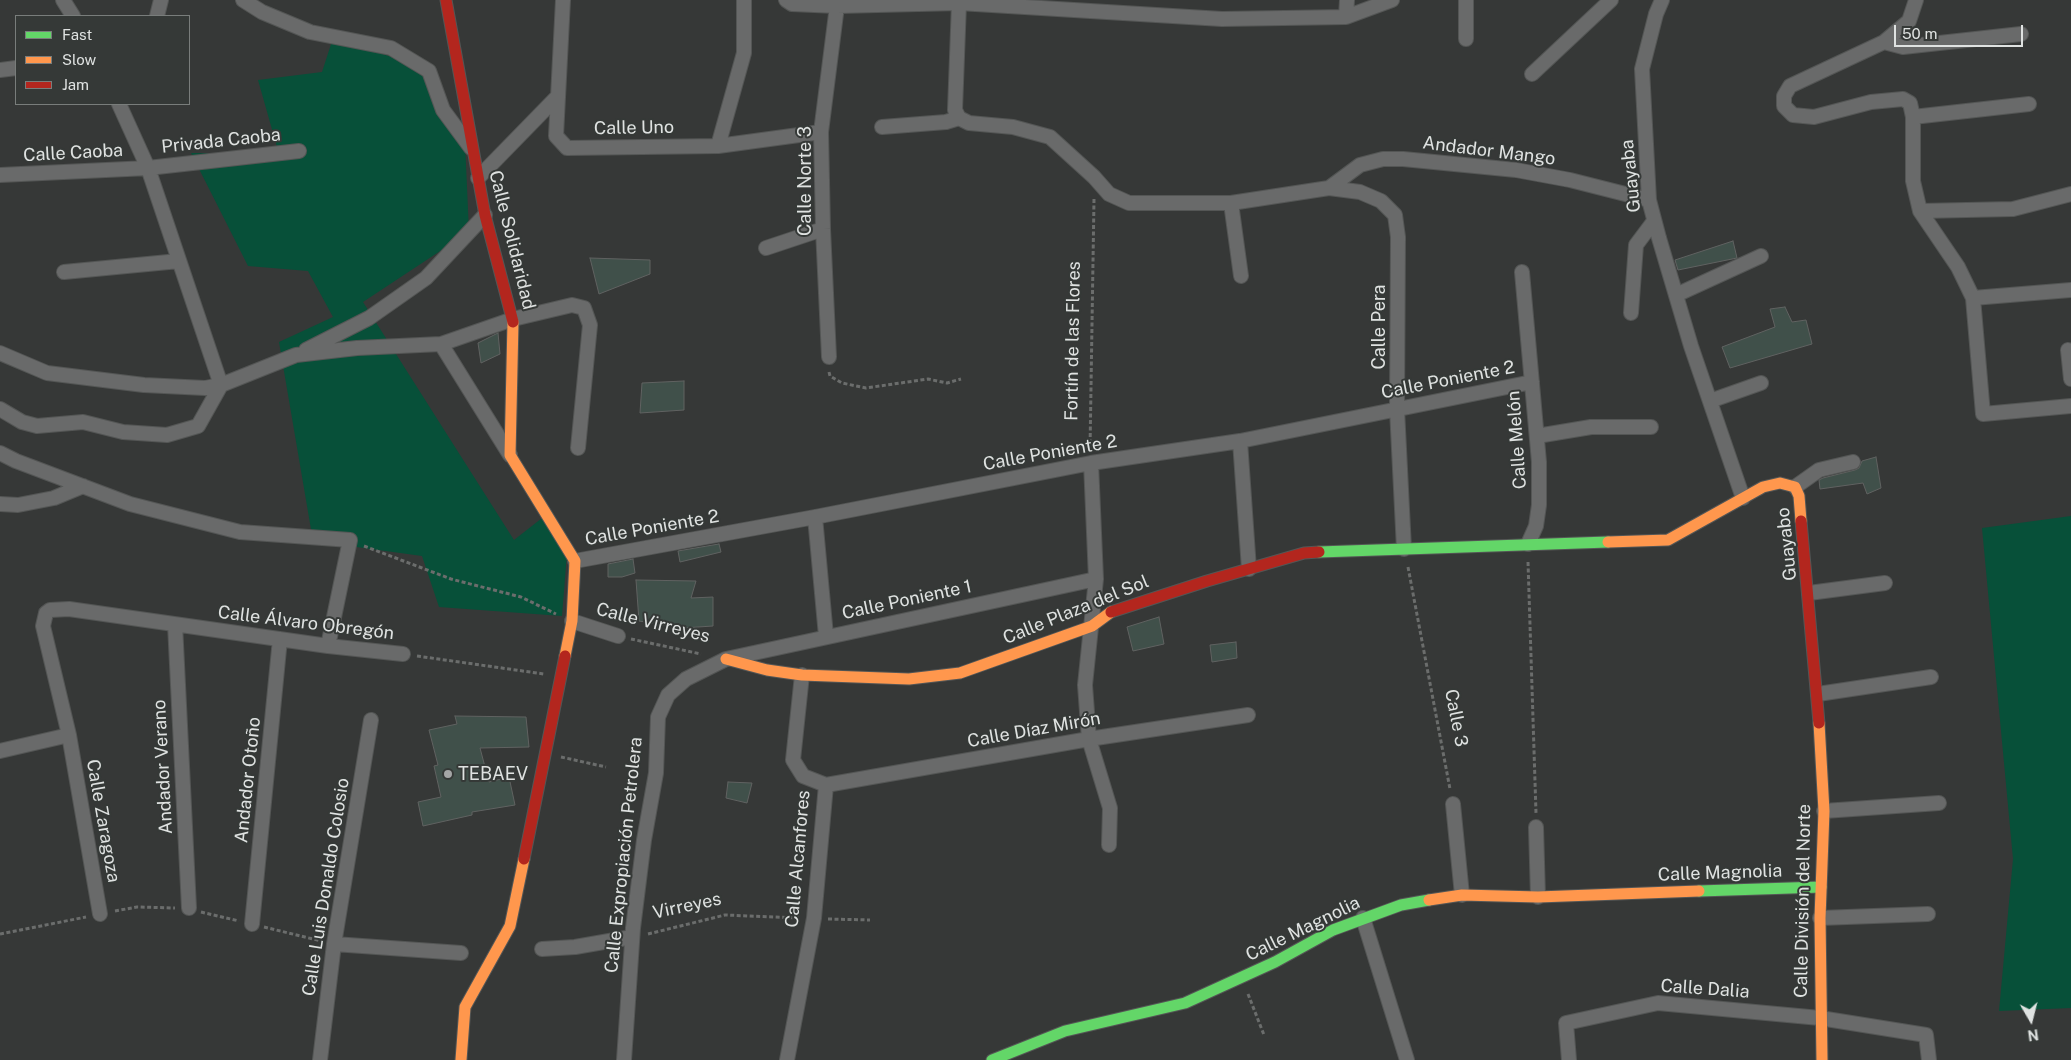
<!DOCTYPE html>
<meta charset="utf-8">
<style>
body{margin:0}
#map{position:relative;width:2071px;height:1060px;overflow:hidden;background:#363837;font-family:"Public Sans",sans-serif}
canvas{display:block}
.legend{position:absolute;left:15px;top:15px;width:175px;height:90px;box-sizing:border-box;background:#353937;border:1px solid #797d7b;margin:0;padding:6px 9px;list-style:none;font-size:15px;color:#dfe2e1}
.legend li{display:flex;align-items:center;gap:10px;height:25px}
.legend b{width:25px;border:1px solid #797d7b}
.north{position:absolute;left:2006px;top:995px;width:50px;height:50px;-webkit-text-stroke:4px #353937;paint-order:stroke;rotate:172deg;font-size:14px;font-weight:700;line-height:20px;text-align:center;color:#dfe2e1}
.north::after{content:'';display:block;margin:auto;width:18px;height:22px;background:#dfe2e1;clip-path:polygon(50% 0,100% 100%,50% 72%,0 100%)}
.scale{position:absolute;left:1894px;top:25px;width:129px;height:22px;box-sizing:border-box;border:2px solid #dfe2e1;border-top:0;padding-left:6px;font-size:15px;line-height:18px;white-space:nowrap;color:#dfe2e1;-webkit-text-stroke:4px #353937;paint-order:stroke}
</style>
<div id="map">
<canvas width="2071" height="1060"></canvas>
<ul class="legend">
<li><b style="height:6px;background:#63d668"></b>Fast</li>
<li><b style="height:6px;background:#ff974d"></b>Slow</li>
<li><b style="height:6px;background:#b3261e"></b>Jam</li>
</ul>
<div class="north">N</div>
<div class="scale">50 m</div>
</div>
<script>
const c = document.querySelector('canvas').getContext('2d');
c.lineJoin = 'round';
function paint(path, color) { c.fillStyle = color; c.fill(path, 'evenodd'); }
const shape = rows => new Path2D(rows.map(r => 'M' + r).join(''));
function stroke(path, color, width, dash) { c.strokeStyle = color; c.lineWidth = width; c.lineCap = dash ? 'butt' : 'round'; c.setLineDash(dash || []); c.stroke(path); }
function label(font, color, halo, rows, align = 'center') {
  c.font = font + ' "Public Sans",sans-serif'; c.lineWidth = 4; c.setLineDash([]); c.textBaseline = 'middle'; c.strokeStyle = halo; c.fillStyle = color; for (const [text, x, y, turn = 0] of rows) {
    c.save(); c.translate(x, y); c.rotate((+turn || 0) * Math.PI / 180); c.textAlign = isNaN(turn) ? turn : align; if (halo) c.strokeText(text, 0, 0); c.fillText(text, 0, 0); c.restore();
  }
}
paint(shape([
 [333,38,423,67,465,142,469,232,363,302,514,540,551,511,568,540,562,616,439,607,422,556,313,541,279,342,333,317,308,271,248,266,191,153,279,154,258,80,322,72],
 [2071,516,2071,1008,1999,1011,2013,859,1982,528]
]), '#075039');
const building = shape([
 [1733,241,1737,258,1678,270,1675,260,1733,241],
 [590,258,650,260,650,274,599,294,590,258],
 [1785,307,1792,322,1806,320,1812,344,1730,368,1722,347,1775,327,1770,309,1785,307],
 [498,333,500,354,481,363,478,343,498,333],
 [684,381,684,410,640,413,642,383,684,381],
 [1876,457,1881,488,1867,494,1863,483,1820,489,1819,480,1823,478,1855,470,1859,468,1862,461,1876,457],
 [719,544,721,552,680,562,678,551,719,544],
 [633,559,635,573,622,577,608,577,608,564,633,559],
 [636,580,696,581,691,598,713,597,713,626,683,628,639,621,636,580],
 [1159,617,1164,644,1133,651,1127,627,1159,617],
 [1236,642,1237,658,1212,662,1210,645,1236,642],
 [455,716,526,717,529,747,480,748,489,782,509,777,515,805,472,812,472,815,423,826,418,802,441,797,434,766,438,765,429,730,457,724,455,716],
 [728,782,752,783,747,803,726,798,728,782]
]);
paint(building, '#40504a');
stroke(building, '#606261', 1);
const street = shape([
 [63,0,73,16],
 [243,0,262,12,310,32,391,48,429,71,443,110,471,148],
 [563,0,556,136,567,148,718,146,821,132],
 [786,0,792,4,837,6,959,3,1222,19,1346,17,1392,0],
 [1466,0,1466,39],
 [1662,0,1656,14,1642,69,1649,200,1659,238,1691,346,1743,498],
 [1916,0,1909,21,1884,42,1790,86,1784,96,1784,106,1793,115,1814,117,1871,102,1903,99,1910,103,1913,117,1913,181,1920,211,1958,267,1973,298,1983,414,2071,406],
 [157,16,161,0],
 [1346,17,1347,0],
 [1884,42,1903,47,2021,34],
 [0,70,16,68],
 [1532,74,1611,0],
 [1913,117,2029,104],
 [959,118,969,123,1013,127,1050,137,1094,177,1109,194,1129,203,1231,203,1329,188,1360,192,1381,201,1395,215,1398,237,1397,409,1404,549],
 [959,118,955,110,959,3],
 [882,127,946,122,959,118],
 [718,146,744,53,744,0],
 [0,175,148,168,299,151],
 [478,178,557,97],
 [1329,188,1360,165,1383,159,1403,159,1516,170,1570,180,1649,200],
 [1231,203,1241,276],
 [1920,211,2013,209,2071,194],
 [766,248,823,229],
 [64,272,179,261],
 [1522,272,1539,462,1539,505,1536,526,1528,544],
 [1676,295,1761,256],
 [1973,298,2071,290],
 [1631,313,1636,245,1654,221],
 [441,344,510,455],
 [306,350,369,318,426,278,485,215],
 [2068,350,2071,379],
 [0,353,47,373,144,385,205,388,221,385,296,355,357,348,441,344,513,319,572,305,584,308,590,325,578,448],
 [829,357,823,229,821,132,837,6],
 [1710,401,1761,383],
 [0,409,22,422,37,426,83,422,123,432,167,435,198,426,221,385,148,168,119,104],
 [1537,436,1591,427,1651,427],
 [1240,441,1249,569],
 [0,453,16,461,130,504,240,532,350,540,328,646],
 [1091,463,1096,579,1085,685,1089,739,1110,808,1109,845],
 [1795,487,1819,470,1853,462],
 [0,504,18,505,54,498,83,486],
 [815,517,826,636],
 [575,561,815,517,1091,463,1240,441,1532,382],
 [1809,593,1885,583],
 [572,621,618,636],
 [175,624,189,908],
 [802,675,793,760,803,776,826,785],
 [1818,694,1931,677],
 [0,751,69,735],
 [826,785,1089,739,1248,715],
 [1453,804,1462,895],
 [1824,811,1939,803],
 [1536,827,1538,897],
 [100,914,69,735,43,626,46,613,50,610,69,609,328,646,403,654],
 [1363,918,1407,1060],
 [1820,918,1928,914],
 [252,924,280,639],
 [334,944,461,953],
 [542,949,575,947,632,937],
 [320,1060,334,944,371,720],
 [624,1060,633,928,644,840,656,773,658,717,668,695,686,679,726,659,1096,579],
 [787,1060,814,918,826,785],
 [1569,1060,1566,1023,1658,1003,1820,1018,1926,1035,1929,1060]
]);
const fast = shape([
 [1319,552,1608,542],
 [1699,891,1821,887],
 [992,1060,1065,1031,1185,1003,1275,962,1333,930,1401,905,1429,900]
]);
const slow = shape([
 [513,322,510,455,575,561,572,621,565,656],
 [1608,542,1668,540,1763,487,1780,483,1795,487,1799,496,1801,521],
 [726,659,767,670,802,675,909,679,960,673,1092,626,1111,612],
 [1819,723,1824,811,1820,918,1822,1060],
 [1429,900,1462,895,1538,897,1699,891],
 [461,1060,465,1007,510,926,524,859]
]);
const jam = shape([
 [446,0,485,215,513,322],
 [1801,521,1819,723],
 [1111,612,1207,581,1304,553,1319,552],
 [524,859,565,656]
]);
stroke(street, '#545655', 16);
stroke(fast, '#545655', 13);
stroke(slow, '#545655', 13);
stroke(jam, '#545655', 13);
stroke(shape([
 [829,372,830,376,842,383,866,388,928,379,947,383,961,379],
 [1090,450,1094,199],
 [364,546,451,579,521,597,556,614],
 [1528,562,1536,813],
 [1408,567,1450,789],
 [631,639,701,654],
 [417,656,544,674],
 [561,757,606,767],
 [115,911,137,907,175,908],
 [201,912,239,921],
 [828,919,870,920],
 [264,927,321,941],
 [0,934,86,917],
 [648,934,725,915,799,918],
 [1248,994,1264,1035]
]), '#6b6d6c', 3, [4, 2.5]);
stroke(street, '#696a6a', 14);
stroke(fast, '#63d668', 11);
stroke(slow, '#ff974d', 11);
stroke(jam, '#b3261e', 11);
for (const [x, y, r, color] of [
 [448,774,5,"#a4a6a6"]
]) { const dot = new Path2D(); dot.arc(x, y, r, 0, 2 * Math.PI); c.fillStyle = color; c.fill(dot); stroke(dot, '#353937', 2); }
label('18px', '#dfe2e1', '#353937', [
 ["Calle Uno",634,128,-1],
 ["Privada Caoba",221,141,-6],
 ["Andador Mango",1489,151,7],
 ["Calle Caoba",73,153,-3],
 ["Guayaba",1631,176,-96],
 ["Calle Norte 3",805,181,-90],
 ["Calle Solidaridad",512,240,76],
 ["Calle Pera",1379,327,-90],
 ["Fortín de las Flores",1073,341,-89],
 ["Calle Poniente 2",1448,380,-11],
 ["Calle Melón",1517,440,-94],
 ["Calle Poniente 2",1050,453,-10],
 ["Calle Poniente 2",652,528,-10],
 ["Guayabo",1787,544,-96],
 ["Calle Poniente 1",907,600,-12],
 ["Calle Plaza del Sol",1076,610,-22],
 ["Calle Álvaro Obregón",306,623,7],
 ["Calle Virreyes",653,623,14],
 ["Calle 3",1456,718,79],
 ["Calle Díaz Mirón",1034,730,-10],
 ["Andador Verano",163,767,-93],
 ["Andador Otoño",248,780,-84],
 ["Calle Zaragoza",103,821,80],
 ["Calle Expropiación Petrolera",624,855,-84],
 ["Calle Alcanfores",798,859,-85],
 ["Calle Magnolia",1720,873,-2],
 ["Calle Luis Donaldo Colosio",326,887,-81],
 ["Calle División del Norte",1803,901,-89],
 ["Virreyes",687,906,-12],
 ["Calle Magnolia",1303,929,-26],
 ["Calle Dalia",1705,989,4]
]);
label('18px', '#dfe2e1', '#353937', [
 ["TEBAEV",458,774]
], 'left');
</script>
